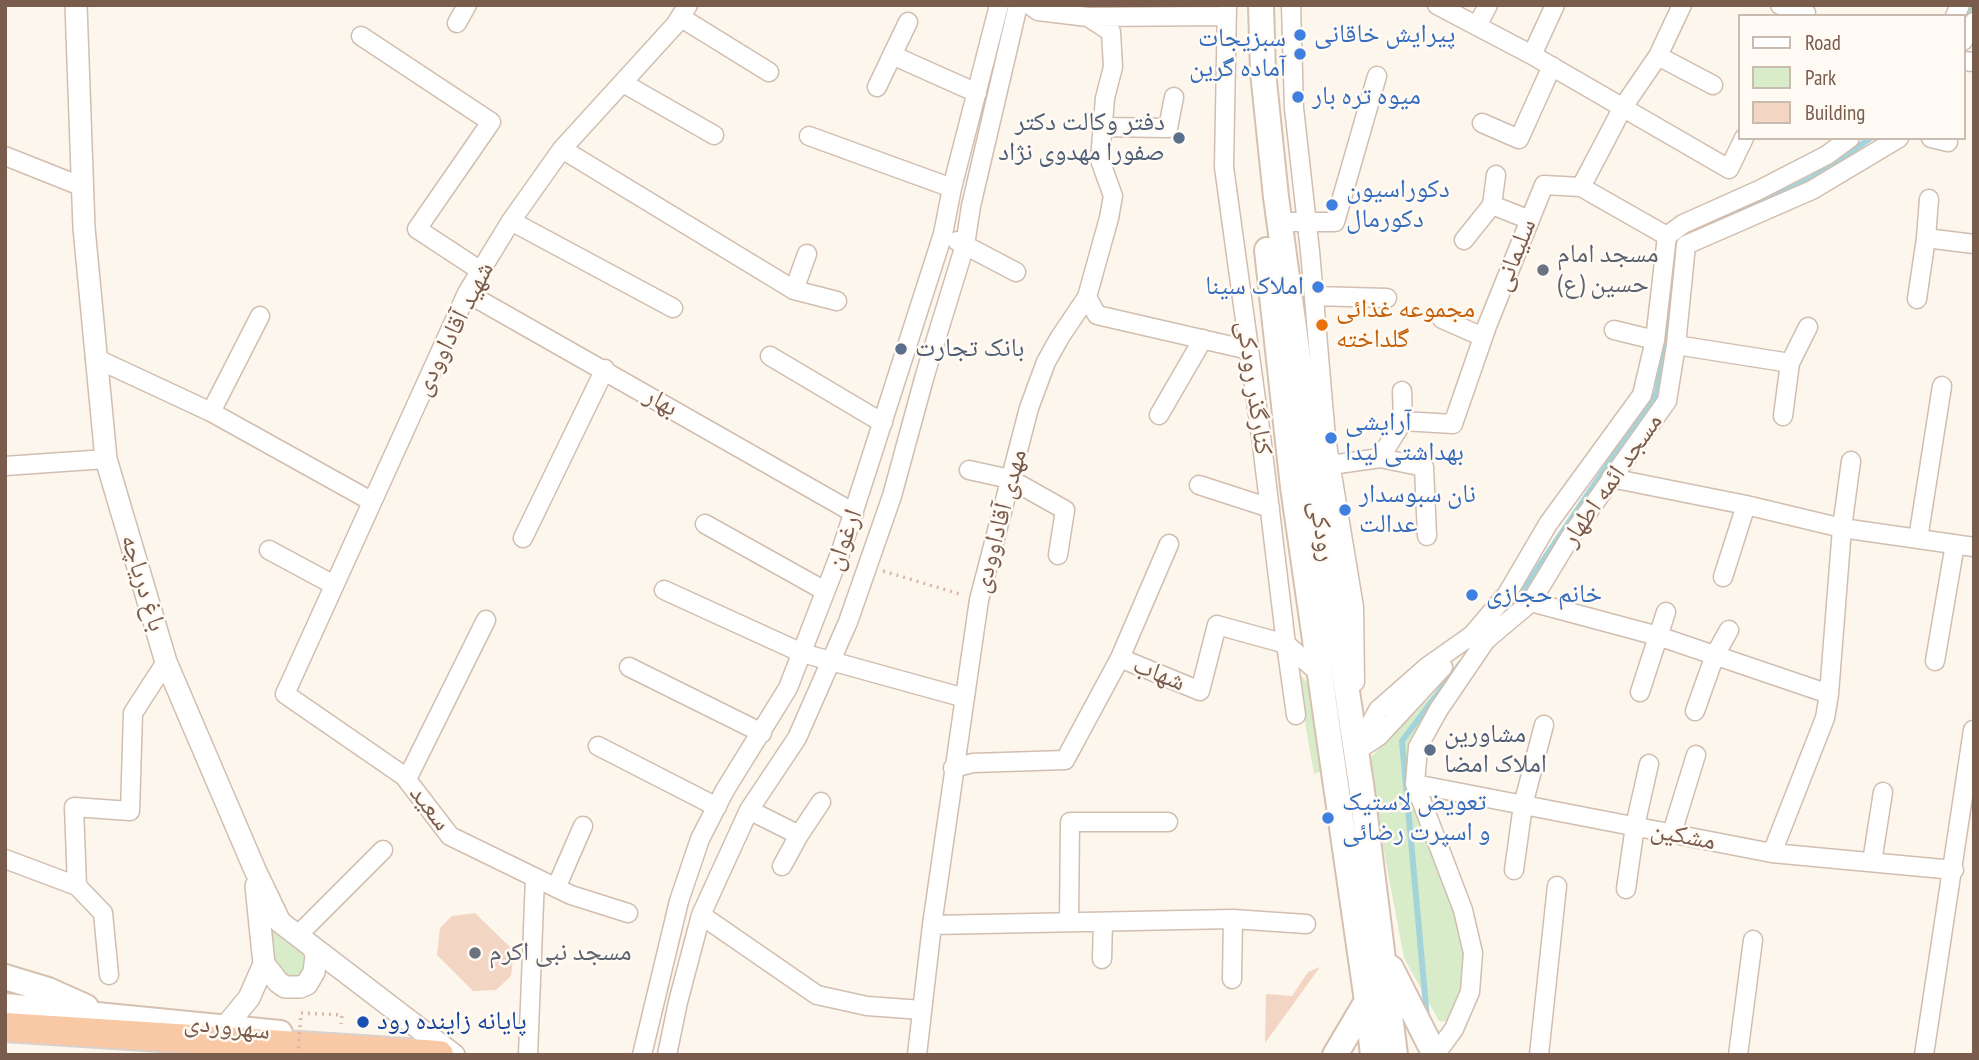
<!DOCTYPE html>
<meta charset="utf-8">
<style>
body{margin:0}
#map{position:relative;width:1979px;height:1060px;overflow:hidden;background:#fdf6ec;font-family:"PT Sans Narrow",sans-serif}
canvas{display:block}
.frame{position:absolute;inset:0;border:7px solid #7a5c4d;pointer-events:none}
.legend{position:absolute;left:1738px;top:14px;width:228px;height:126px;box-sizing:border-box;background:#fffaf3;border:2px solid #cabbb1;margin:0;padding:9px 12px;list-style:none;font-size:21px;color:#7a5c4d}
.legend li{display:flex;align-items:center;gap:14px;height:35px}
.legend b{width:35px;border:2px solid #cabbb1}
</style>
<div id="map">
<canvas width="1979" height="1060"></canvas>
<div class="frame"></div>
<ul class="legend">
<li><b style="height:9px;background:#fff"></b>Road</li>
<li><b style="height:19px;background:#d8ecc9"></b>Park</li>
<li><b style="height:19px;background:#f3d5c3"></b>Building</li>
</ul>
</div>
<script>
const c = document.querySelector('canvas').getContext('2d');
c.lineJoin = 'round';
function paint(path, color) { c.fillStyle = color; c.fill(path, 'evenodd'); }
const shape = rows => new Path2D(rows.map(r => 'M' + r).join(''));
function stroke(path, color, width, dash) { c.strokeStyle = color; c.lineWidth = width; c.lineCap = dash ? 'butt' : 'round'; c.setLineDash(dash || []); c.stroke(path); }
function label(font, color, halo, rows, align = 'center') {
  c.font = font + ' "PT Sans Narrow","Noto Naskh Arabic",sans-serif'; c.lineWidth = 5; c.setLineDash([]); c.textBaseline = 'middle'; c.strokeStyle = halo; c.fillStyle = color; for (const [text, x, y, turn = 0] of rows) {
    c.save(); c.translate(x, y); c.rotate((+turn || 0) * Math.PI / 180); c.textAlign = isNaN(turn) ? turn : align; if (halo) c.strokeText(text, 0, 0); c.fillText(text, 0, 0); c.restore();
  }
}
paint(shape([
 [1465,662,1415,745,1465,933,1468,990,1454,1022,1439,1021,1404,958,1367,761],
 [1296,670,1315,691,1329,768,1314,774],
 [269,924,303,951,306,964,306,969,301,974,284,977,275,963]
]), '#d8ecc9');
stroke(shape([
 [1963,20,1972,5],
 [1739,213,1810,179,1871,138],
 [1502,612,1519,596,1657,392,1677,242,1685,238],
 [1427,1018,1402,741,1460,664]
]), '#a5d3da', 6);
paint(shape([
 [475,913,514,951,511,976,496,990,473,991,437,955,440,928,452,916],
 [1320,967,1265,1043,1266,994,1292,996,1308,972]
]), '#f3d5c3');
const minor = shape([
 [1030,5,1038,11,1088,17,1227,16],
 [1227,5,1224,167,1261,436,1286,644,1319,673],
 [1291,5,1294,108,1310,251,1326,438,1354,607,1355,682],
 [1437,5,1532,55,1729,169,1744,138],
 [1780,5,1806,13],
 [1955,16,1960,5],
 [680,17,769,72],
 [457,23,467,5],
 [1477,26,1488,5],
 [361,36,491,122,417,229,481,271],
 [1963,41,1974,22],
 [892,55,977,93],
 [1532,55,1555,5],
 [1658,56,1713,85],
 [1963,61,1974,62],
 [623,83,714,135],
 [877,87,908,22],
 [1482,123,1519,139,1552,66],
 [1103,127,1168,128,1174,97],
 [809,136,952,188],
 [1931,138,1948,142],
 [562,149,794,290,837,301],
 [5,156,83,187],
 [1581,187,1623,107,1658,56,1682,5],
 [1492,205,1530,220],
 [511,221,673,308],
 [1279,222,1335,222,1377,76],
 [1926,238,1974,244],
 [1464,240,1492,205,1496,175],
 [957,241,1016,272],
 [794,290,807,254],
 [467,293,854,513],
 [1314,296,1387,298],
 [1087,297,1097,315,1249,350],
 [1917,299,1926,238,1929,199],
 [1442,319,1483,337],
 [1614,330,1655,340],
 [1676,345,1790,363],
 [770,356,883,423],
 [95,358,211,412,371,501],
 [1402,391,1403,421],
 [211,412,260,316],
 [1159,415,1203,339],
 [1783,416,1790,363,1808,327],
 [1380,458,1424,467,1427,536],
 [1331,465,1380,458,1403,421,1453,424,1487,326,1544,185,1581,187,1667,236],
 [5,466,106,459],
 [969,470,1010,479,1065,510,1058,555],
 [1611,478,1746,505,1842,528,1974,547],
 [1199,485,1270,508],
 [705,524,825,591],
 [523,538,605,369],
 [1918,539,1942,386],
 [269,550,334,585],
 [1723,577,1746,505],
 [664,590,802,653,965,698],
 [1531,602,1658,636,1829,694],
 [1120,658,1169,544],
 [1935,661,1955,544],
 [629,667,762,733],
 [1640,692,1666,612],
 [1695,711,1715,655,1729,630],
 [598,746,717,807],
 [1358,750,1379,736,1443,667],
 [1355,752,1378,710,1428,666,1472,635,1507,594,1548,524,1642,395,1655,340,1667,236,1683,224,1759,190,1827,155,1850,138],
 [953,768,973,763,1065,760,1120,658,1200,691,1217,625,1286,644,1296,715],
 [407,779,486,620],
 [1415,784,1772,853,1954,870],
 [749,810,799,835],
 [1672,833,1696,755],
 [1772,853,1825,718,1829,694,1842,528,1851,461],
 [5,859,77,886,103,913,109,975],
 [1872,862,1883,792],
 [782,866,799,835,821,802],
 [1514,870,1523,805,1544,725],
 [77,886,74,807,130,811,133,713,166,662],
 [556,888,583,826],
 [1626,889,1635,826,1649,764],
 [628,913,571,895,450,836,404,776,285,694,467,293,511,221,562,149,675,25,688,5],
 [701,915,817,995,867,1006,922,1010],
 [1069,922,1070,822,1168,822],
 [932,925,1233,919,1306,924],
 [297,936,383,850],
 [1102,959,1103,922],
 [1232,979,1233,919],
 [528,1055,535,878],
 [642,1055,679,901,700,839,725,790,788,688,841,551,943,234,952,188,999,5],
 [667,1055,678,1002,701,915,749,810,797,738,848,622,892,496,925,375,965,245,971,206,1018,5],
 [917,1055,932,925,979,600,1029,408,1046,362,1060,337,1087,297,1109,218,1113,196,1100,160,1105,98,1113,67,1111,32,1088,17],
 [1435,1055,1454,1029,1470,992,1473,953,1463,910,1415,784,1418,747,1439,709,1486,640,1531,602,1571,536,1667,401,1676,345,1686,245,1812,190,1899,138],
 [1539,1055,1557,886],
 [1738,1055,1753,940],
 [1924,1055,1973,730]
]);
const tertiary = shape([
 [76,5,84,228,106,459,166,662,255,870,280,922,454,1055],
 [264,964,278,982,285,987,300,987,307,984,314,972,316,956,314,949],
 [226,1026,249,998,264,964,256,886]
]);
const secondary = shape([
 [1261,5,1263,72,1276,197,1313,467,1361,784,1395,1055],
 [1267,250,1293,487,1367,1001,1373,1055],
 [1391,968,1435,1055],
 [5,977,48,990,86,1007],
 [5,1006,280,1033],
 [1335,1055,1367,1001]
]);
const trunk = shape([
 [5,1027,439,1055]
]);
stroke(minor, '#d1beb0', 21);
stroke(tertiary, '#d1beb0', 24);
stroke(secondary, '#d6c0b0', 28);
stroke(trunk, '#dad1cd', 32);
stroke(shape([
 [883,571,963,595],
 [301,1013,342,1015,341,1024]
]), '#d9b8a5', 3.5, [2, 5]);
stroke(minor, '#fff', 18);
stroke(tertiary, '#fff', 21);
stroke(secondary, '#fff', 24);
stroke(trunk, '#f9c8a4', 28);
stroke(shape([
 [298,1055,301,1013]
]), '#d9b8a5', 3.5, [2, 5]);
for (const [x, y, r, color] of [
 [1300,35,7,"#3f7fe0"],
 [1300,54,7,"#3f7fe0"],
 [1298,97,7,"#3f7fe0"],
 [1179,138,7,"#5c6f8a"],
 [1332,205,7,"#3f7fe0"],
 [1543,270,7,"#6b7280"],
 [1318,287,7,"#3f7fe0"],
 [1322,325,7,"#e8710a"],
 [901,349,7,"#5c6f8a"],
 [1331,438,7,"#3f7fe0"],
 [1345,510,7,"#3f7fe0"],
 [1472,595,7,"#3f7fe0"],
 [1430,750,7,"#5c6f8a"],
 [1328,818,7,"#3f7fe0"],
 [475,953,7,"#6b7280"],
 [363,1022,7,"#1a4fb4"]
]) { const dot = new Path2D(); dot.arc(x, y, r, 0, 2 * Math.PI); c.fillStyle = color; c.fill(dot); stroke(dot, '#fffaf3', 2.5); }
label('26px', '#366cbe', '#fffaf3', [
 ["پیرایش خاقانی",1314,35],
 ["سبزیجات",1286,39,"right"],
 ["آماده گرین",1286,69,"right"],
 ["میوه تره بار",1312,97],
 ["دکوراسیون",1346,190],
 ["دکورمال",1346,220],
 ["املاک سینا",1304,287,"right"],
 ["آرایشی",1345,423],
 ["بهداشتی لیدا",1345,453],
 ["نان سبوسدار",1359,495],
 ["عدالت",1359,525],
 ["خانم حجازی",1486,595],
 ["تعویض لاستیک",1342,803],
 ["و اسپرت رضائی",1342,833]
], 'left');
label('26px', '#4e5e75', '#fffaf3', [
 ["دفتر وکالت دکتر",1165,123,"right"],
 ["صفورا مهدوی نژاد",1165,153,"right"],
 ["بانک تجارت",915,349],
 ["مشاورین",1444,735],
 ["املاک امضا",1444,765]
], 'left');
label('26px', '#7a5c4d', '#fffaf3', [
 ["سلیمانی",1515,255,-68],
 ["شهید آقاداوودی",454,329,-63],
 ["کنارگذر رودکی",1254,388,82],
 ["بهار",661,402,30],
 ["مسجد ائمه اطهار",1612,480,-55],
 ["مهدی آقاداوودی",1000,521,-75],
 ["رودکی",1322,531,81],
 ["ارغوان",844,540,-70],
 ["باغ دریاچه",143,583,73],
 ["شهاب",1159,674,22],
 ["سعید",430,808,52],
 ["مشکین",1683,836,11],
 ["سهروردی",227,1027,6]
]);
label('26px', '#5b616d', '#fffaf3', [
 ["مسجد امام",1557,255],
 ["حسین (ع)",1557,285],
 ["مسجد نبی اکرم",489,953]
], 'left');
label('26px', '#c56008', '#fffaf3', [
 ["مجموعه غذائی",1336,310],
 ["گلداخته",1336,340]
], 'left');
label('26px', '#164399', '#fffaf3', [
 ["پایانه زاینده رود",377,1022]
], 'left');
</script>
